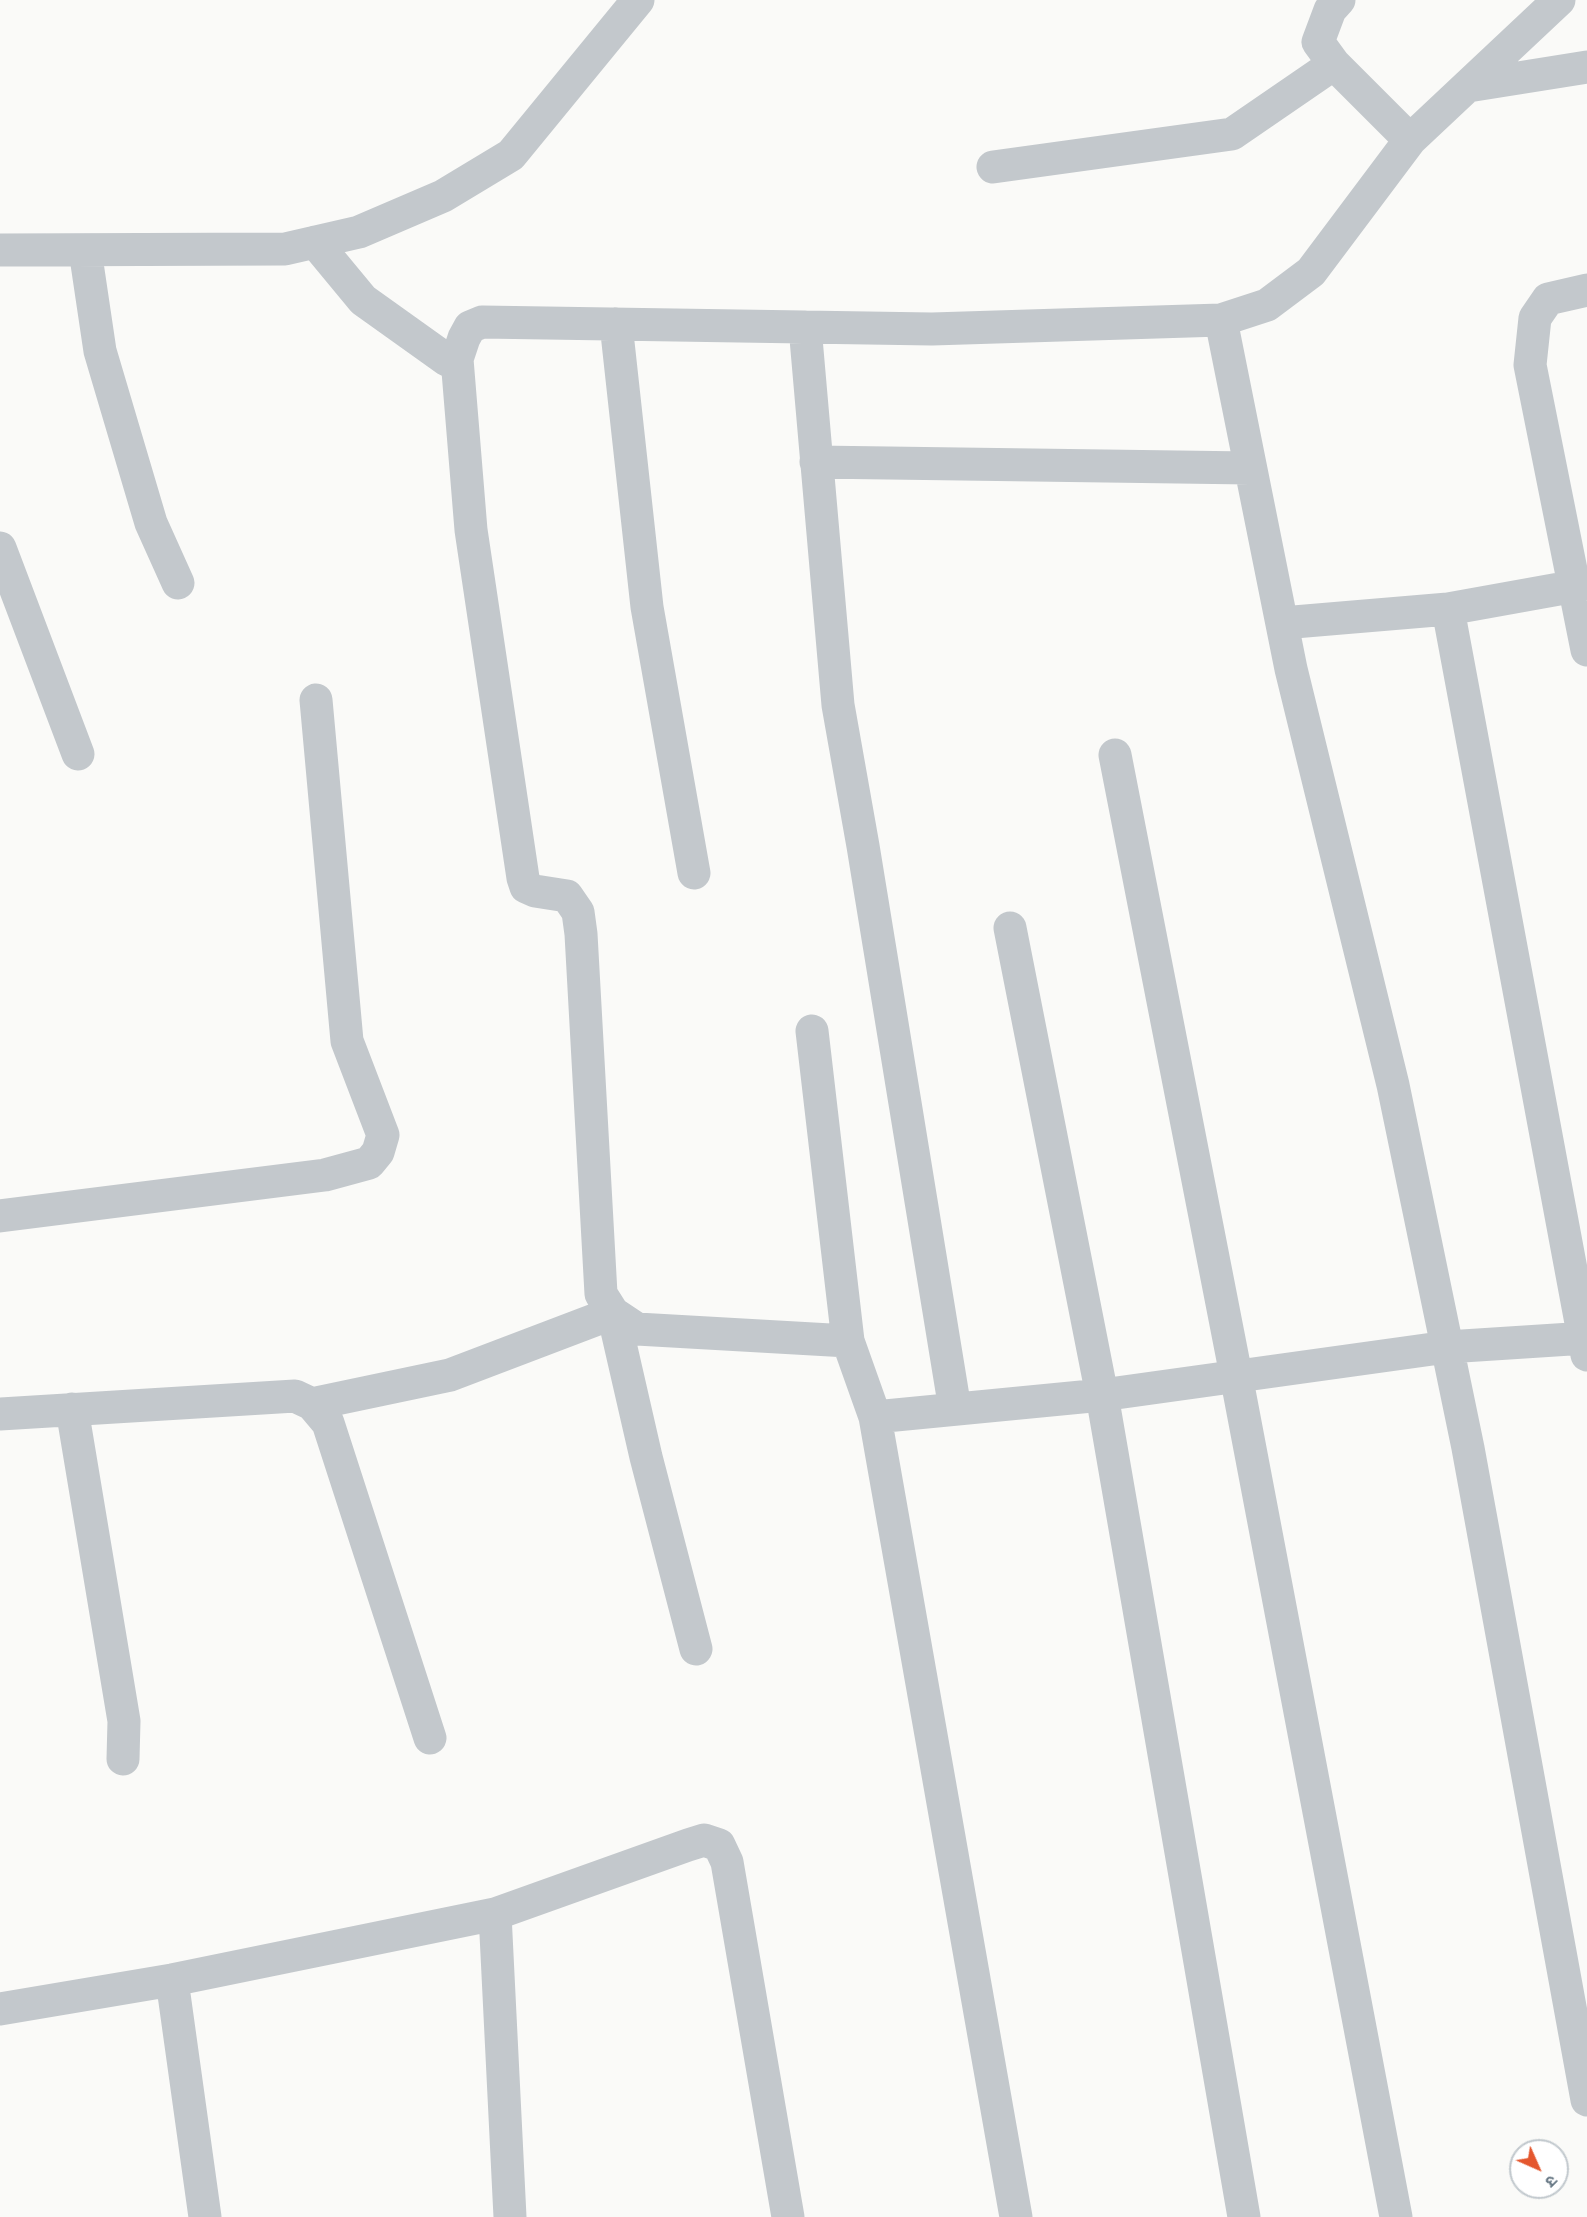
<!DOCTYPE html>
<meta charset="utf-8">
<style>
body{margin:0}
#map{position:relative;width:1587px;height:2217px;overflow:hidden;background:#fafaf8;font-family:"Sofia Sans Condensed","Noto Sans Devanagari",sans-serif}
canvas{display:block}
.north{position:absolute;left:1509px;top:2139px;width:60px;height:60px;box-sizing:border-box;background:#fff;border:2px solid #c1c8cd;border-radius:50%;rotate:135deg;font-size:16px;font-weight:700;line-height:24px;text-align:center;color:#657683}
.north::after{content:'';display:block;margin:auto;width:21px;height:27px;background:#e4572e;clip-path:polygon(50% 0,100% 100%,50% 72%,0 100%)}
</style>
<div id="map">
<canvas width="1587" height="2217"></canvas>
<div class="north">उ</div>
</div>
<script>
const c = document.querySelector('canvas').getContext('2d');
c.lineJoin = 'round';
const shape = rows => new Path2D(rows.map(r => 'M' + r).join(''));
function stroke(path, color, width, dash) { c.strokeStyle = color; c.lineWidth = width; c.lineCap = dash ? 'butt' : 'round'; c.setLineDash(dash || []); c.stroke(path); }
stroke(shape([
 [1339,0,1330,10,1318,42,1334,64,1410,140,1559,0],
 [1468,86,1587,67],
 [993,167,1232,134,1334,64],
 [315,242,363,300,447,360,457,359],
 [0,250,285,249,359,232,443,196,511,155,638,0],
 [85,250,100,351,151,523,178,583],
 [1587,290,1548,299,1535,318,1530,365,1587,650],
 [1221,320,1291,669,1393,1085,1468,1448,1587,2100],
 [616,324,647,607,694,873],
 [805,327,838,705,863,846,955,1409],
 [816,462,1250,468],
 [0,548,78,754],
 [1448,609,1587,1355],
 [1282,623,1448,609,1587,584],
 [1115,755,1236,1375,1396,2217],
 [1010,928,1102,1395,1244,2217],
 [812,1031,848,1341,875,1417,1016,2217],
 [0,1216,325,1175,369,1163,378,1152,383,1135,347,1041,316,700],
 [848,1341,637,1329,613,1313,601,1294,581,934,578,912,567,896,535,891,526,887,523,878,471,530,457,359,464,338,470,327,482,322,932,329,1221,320,1267,305,1311,272,1410,140],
 [312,1404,450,1375,613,1313,646,1457,696,1649],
 [72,1409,124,1721,123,1759],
 [0,1414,295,1396,312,1404,328,1423,430,1738],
 [875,1417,1102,1395,1447,1347,1587,1338],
 [495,1914,510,2217],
 [172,1980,205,2217],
 [0,2009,172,1980,495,1914,688,1845,704,1840,719,1845,727,1862,788,2217]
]), '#c3c8cc', 33);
</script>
